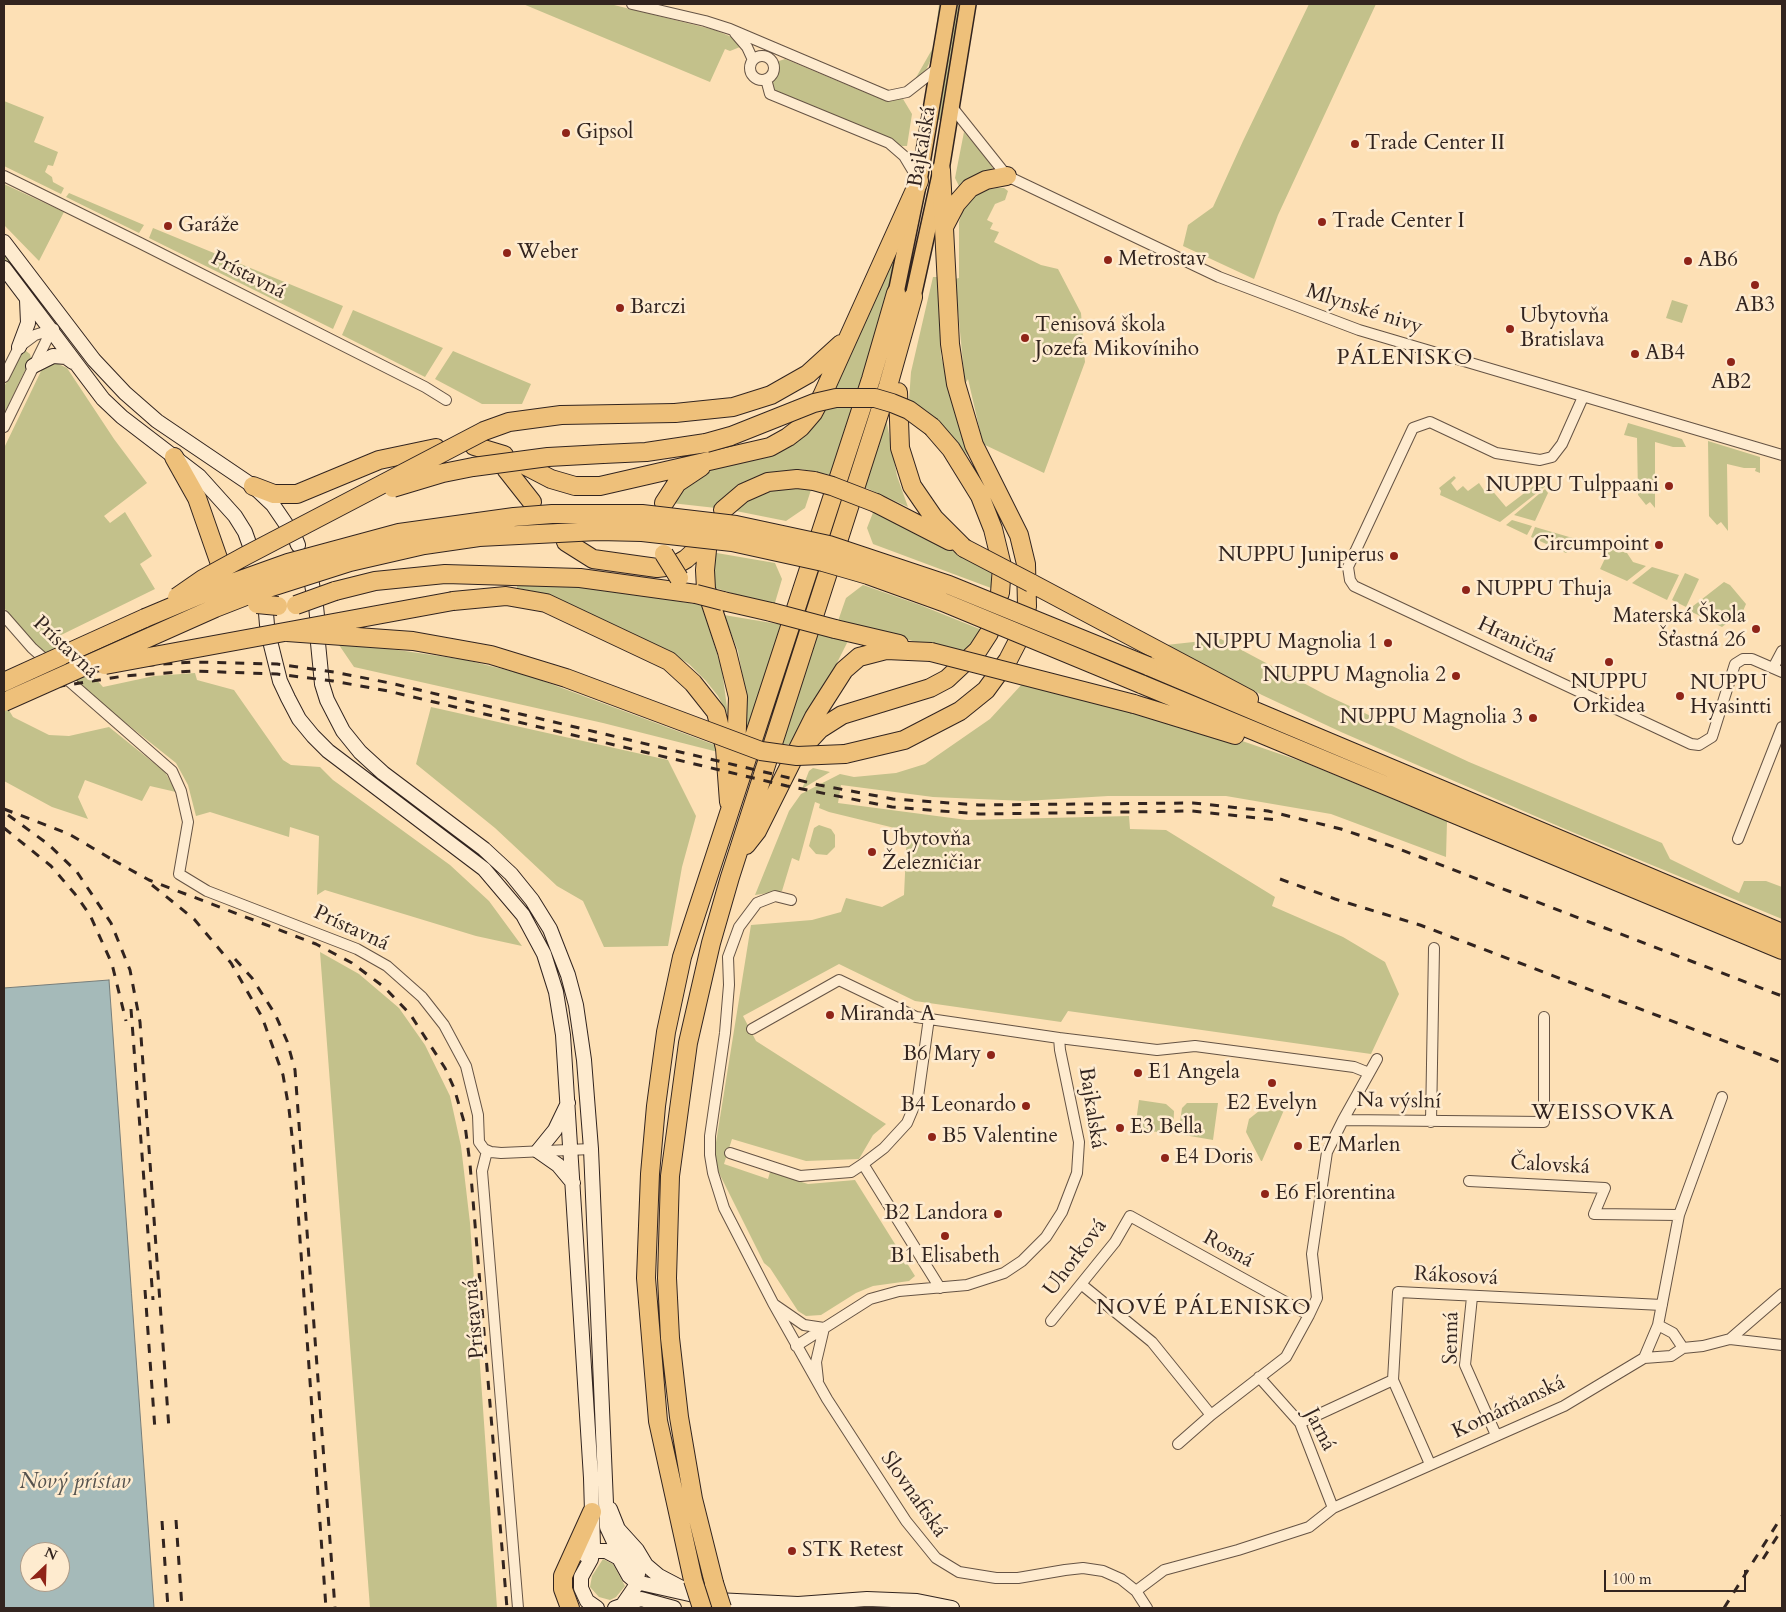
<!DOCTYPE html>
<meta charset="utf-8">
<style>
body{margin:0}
#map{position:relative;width:1786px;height:1612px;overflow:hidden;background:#fde0b5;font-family:Cardo,serif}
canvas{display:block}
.frame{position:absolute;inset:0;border:5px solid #32241f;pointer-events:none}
.north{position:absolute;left:20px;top:1542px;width:50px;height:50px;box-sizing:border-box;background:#feebcf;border:1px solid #ac9b89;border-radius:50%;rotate:24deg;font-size:14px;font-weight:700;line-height:20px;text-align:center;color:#32241f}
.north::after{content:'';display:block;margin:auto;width:18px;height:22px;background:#8f2418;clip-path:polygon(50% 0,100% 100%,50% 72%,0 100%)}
.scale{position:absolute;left:1604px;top:1570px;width:142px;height:22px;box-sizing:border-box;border:2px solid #32241f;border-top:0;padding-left:6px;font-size:15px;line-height:18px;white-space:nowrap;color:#32241f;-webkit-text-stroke:4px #feebcf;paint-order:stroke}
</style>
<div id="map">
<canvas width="1786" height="1612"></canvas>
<div class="frame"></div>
<div class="north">N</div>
<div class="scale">100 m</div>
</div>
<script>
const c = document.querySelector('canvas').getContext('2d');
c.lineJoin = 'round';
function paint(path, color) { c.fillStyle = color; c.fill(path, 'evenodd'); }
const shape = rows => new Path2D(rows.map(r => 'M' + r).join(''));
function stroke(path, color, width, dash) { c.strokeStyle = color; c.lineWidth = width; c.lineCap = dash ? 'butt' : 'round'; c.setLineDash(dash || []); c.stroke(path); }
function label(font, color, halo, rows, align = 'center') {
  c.font = font + ' Cardo,serif'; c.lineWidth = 5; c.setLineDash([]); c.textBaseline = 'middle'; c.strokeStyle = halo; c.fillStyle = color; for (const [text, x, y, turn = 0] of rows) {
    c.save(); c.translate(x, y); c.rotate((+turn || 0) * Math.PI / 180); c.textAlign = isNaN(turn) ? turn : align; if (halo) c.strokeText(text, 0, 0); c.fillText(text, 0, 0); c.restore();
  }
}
paint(shape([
 [523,4,610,4,715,30,734,38,740,47,730,51,725,49,710,82],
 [939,4,944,4,933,55,926,70,914,81,934,46],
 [954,4,960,4,942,121,937,119],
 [1309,4,1376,4,1278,215,1254,279,1183,246,1188,225,1213,207,1243,141],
 [785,59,881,99,903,99,912,114,907,146,902,146,773,90,772,81,777,72,779,61],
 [4,101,44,117,34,142,58,152,53,166,48,165,45,172,52,177,53,182,64,188,61,194,4,166],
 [964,132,991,164,994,172,961,190,955,178],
 [4,184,64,212,39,261,4,225],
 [998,188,1004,188,1008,191,1005,200,995,204,987,220,993,223,990,229,999,232,994,242,1041,265,1058,269,1081,313,1085,362,1044,473,983,444,968,379,965,384,955,279,959,278,959,222,963,210,974,196,986,189],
 [69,193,144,225,139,233,66,197],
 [153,228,343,306,333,329,149,238],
 [903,231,887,304,832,475,800,469,769,474,746,483,729,493,716,508,671,503,681,488,700,474,795,442],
 [4,252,49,309,44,313,4,259],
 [933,277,937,277,941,356,968,456,942,425,927,411,909,400,911,372],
 [1672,300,1688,305,1682,323,1666,318],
 [353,310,443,348,425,377,342,335],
 [26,351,30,354,31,358,4,414,4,387,21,352],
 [453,351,531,384,522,404,482,404,435,379],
 [56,363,67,368,114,439,147,483,104,516,110,523,125,512,152,556,140,564,155,589,59,636,50,627,103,687,154,676,195,673,197,680,234,690,283,760,291,765,320,767,333,780,450,865,489,901,522,946,476,936,325,890,317,895,319,836,290,827,289,837,210,812,196,816,188,785,176,763,92,696,36,645,4,608,4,448,43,367],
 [886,418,897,476,908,507,862,486],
 [1628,423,1682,439,1686,447,1673,447,1655,442,1655,508,1650,502,1646,505,1638,495,1637,438,1624,435],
 [1708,441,1760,457,1760,473,1755,471,1756,468,1744,468,1727,464,1728,531,1721,522,1717,525,1709,516],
 [1454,476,1456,478,1451,483,1457,491,1463,486,1468,491,1479,483,1485,492,1490,488,1506,507,1543,479,1552,481,1500,522,1440,495,1441,491,1439,488],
 [779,486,812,487,805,508,786,521,731,510,742,501],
 [1545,489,1548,493,1535,521,1514,515],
 [874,510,991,571,991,588,873,544,867,528],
 [1512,520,1532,526,1527,535,1506,525],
 [1535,527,1576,539,1582,541,1566,553,1531,537],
 [1610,548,1627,553,1633,562,1646,566,1627,581,1600,569],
 [711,552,775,563,782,579,774,606,712,587],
 [1652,567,1679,575,1667,600,1632,583],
 [1685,573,1699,579,1686,607,1672,600],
 [1724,582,1730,585,1746,604,1743,611,1722,627,1688,610],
 [517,583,584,587,702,605,722,670,728,715,718,696,706,681,689,664,669,651,563,601,543,593,517,588],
 [863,585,920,605,982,630,965,655,838,621,846,598],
 [724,615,784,625,752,730,745,728,745,689,738,651],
 [814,633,848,641,796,744,782,744],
 [1221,639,1326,695,1469,762,1662,843,1670,859,1739,893,1744,881,1766,881,1782,887,1782,919,1565,829,1341,732,1262,695,1166,645],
 [339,645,391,649,466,660,527,675,715,745,718,752,603,723,354,667],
 [1023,683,1193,724,1303,762,1447,821,1446,857,1331,814,1226,796,1108,796,1025,801,933,797,841,785,838,803,967,820,1129,816,1130,829,1166,830,1275,897,1272,906,1343,937,1385,962,1399,994,1371,1054,1068,1011,1061,1022,915,1001,839,964,743,1016,756,1041,886,1124,873,1135,859,1159,806,1161,732,1139,724,1164,768,1179,770,1172,808,1184,855,1180,915,1276,909,1281,873,1286,856,1293,821,1315,806,1316,798,1311,770,1268,764,1263,713,1161,751,925,812,920,841,912,846,898,882,907,904,895,907,831,829,812,819,808,820,804,815,802,799,861,792,858,782,891,755,895,789,811,801,794,840,774,854,777,896,773,925,764,990,719],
 [4,702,13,717,49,735,69,736,109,727,165,772,176,792,150,786,142,801,85,780,78,797,88,819,52,807,4,781],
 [431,707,668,760,696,816,682,867,668,946,604,947,583,901,557,886,495,828,416,764],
 [813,768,830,772,802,789,809,771],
 [819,825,831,829,835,835,835,847,827,855,816,854,809,846,814,828],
 [320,952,359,974,399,1008,425,1045,450,1096,461,1146,470,1223,497,1608,370,1608],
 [1139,1100,1166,1104,1174,1111,1173,1134,1135,1129],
 [1187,1103,1218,1103,1213,1140,1184,1135,1179,1129,1182,1108],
 [1284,1110,1262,1161,1261,1161,1246,1132,1249,1119,1259,1111],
 [603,1559,613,1564,625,1586,616,1597,610,1600,599,1597,590,1587,592,1576]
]), '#c3c18b');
const water = shape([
 [109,980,154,1608,4,1608,4,988,109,980],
 [30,1552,60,1552,60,1582,30,1582,30,1552]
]);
paint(water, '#a5bab9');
stroke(water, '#777e7b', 1);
const minor = shape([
 [632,4,705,21,730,29,888,96,907,92,939,67],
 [735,33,747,47,753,60],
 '750 68a12 12 0 1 1 24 0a12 12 0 1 1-24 0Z',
 [766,79,770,94,889,143,904,156,919,181],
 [952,107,1007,176,1219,277,1359,330,1782,455],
 [4,176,140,243,425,387,446,400],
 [4,377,19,347,35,335,54,329],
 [1583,397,1562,444,1552,457,1540,460,1496,453,1430,422,1413,428,1348,567,1350,580,1354,586,1691,744,1699,745,1712,737,1735,664,1743,659,1752,659,1782,672],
 [4,427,51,331],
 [4,616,32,648,50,664],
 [1773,668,1782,651],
 [61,674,172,771,181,791,188,822,179,874,207,891,357,949,387,966,422,997,444,1025,466,1066,478,1115,479,1142,484,1149,491,1152,501,1153,591,1149],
 [1738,839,1782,727],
 [791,900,775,896,757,903,739,927,728,957,729,985,725,1033,710,1136,710,1155,713,1173,724,1208,773,1303,827,1399,906,1521,936,1558,959,1572,996,1578,1018,1578,1065,1570,1083,1568,1103,1571,1121,1579,1136,1591,1147,1608],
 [929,1018,918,1097,907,1123,884,1148,863,1164,940,1288],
 [752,1029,839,980,916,1017,1059,1038,1060,1050,1079,1142,1077,1173,1062,1212,1046,1237,1022,1261,1004,1273,967,1285,899,1291,870,1299,796,1346],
 [1059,1038,1157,1050,1195,1046,1354,1067,1369,1073],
 [1343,1120,1377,1059],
 [1431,1122,1434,948],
 [487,1151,482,1171,518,1608],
 [730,1153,800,1176,851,1172,863,1164],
 [1469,1181,1605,1188,1594,1214,1679,1215],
 [1081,1284,1152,1342,1211,1415],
 [1472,1297,1465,1365,1496,1435],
 [775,1305,804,1325,824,1328],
 [1051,1321,1115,1242,1130,1216,1309,1315],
 [1658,1325,1673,1333,1683,1348],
 [1730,1339,1782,1294],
 [1644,1358,1671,1356,1683,1348,1703,1346,1730,1339,1782,1345],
 [1259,1377,1300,1423,1333,1508],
 [818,1380,816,1362,824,1328],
 [1300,1423,1393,1380],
 [1178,1444,1211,1415,1286,1357,1309,1315,1317,1298,1312,1254,1327,1152,1343,1120,1544,1122,1544,1017],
 [1430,1464,1393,1380,1398,1292,1662,1305],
 [1136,1591,1164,1570,1238,1550,1309,1527,1333,1508,1564,1406,1644,1358,1658,1325,1679,1215,1722,1097]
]);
const secondary = shape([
 [4,242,94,360,125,393,157,421,253,486,273,505,288,527],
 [4,268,103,399,122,417,199,476,235,516,245,532,250,546],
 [19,347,28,323,27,300],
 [33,366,53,356,66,357,73,362],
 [296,540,298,545],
 [312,584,313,590],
 [265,601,267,625],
 [316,606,317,616],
 [318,643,322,684,327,700,343,731,360,752,383,773,484,849,511,874,532,900,550,929,568,975,576,1005,584,1060,591,1149,607,1527,614,1542,633,1559,638,1574,635,1587,624,1603],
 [271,645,280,681,288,698,299,719,313,736,328,751,484,869,523,915,544,954,556,992,563,1035,591,1478,593,1546,591,1559,581,1577,581,1588,587,1601,597,1608],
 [568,1103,555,1130,538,1151,558,1165,573,1183],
 [610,1509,618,1529,637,1550,646,1565,659,1576,680,1587],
 [585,1555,593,1551,606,1551,619,1558,629,1576,636,1582,716,1600,798,1604,867,1599,917,1601,952,1608],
 [615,1608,641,1599,674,1608]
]);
const primary = shape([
 [896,293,919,181,949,4],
 [913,297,941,170,968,4]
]);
const motorway = shape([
 [945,225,956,204,970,188,986,180,1007,176],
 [898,392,900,448,912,486,934,518,964,548],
 [675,413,733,407,771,395,808,374,841,344],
 [932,427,951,449,980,496,993,529,1002,566,1000,593],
 [474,446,504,455],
 [603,454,646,452,706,443],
 [174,457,197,498,219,561],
 [526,466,551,479,575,486,600,486,770,447,788,437,801,427,813,413,822,396,919,181],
 [506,469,532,502],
 [253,486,274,494,297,494,379,460,436,448],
 [664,503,677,483,701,467],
 [876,503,950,541],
 [723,510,743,493,768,482,797,479,814,481],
 [566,542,593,559,657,568,674,566,686,559,698,548],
 [707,550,705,570,706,589,727,652,738,697,736,755],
 [1031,583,1249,699],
 [335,591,375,581,445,574,580,578,696,594],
 [453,601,506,596,546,603,669,661,693,683,716,712,725,748,729,802],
 [723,601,771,612],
 [835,629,899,644],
 [61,656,145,618],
 [1148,666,1782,933],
 [1141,684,1782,950],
 [1134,704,1235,735],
 [807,743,820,729,842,715,930,688,947,679,978,650,989,633],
 [845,754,904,740,960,711,986,690,1008,660,1023,631,1027,606,1026,564,1019,535,974,445,956,384,950,344,941,170],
 [746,845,757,831,814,717,844,670,859,657,886,650,931,652],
 [693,1580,658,1421,646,1278,650,1174,656,1106,666,1032,682,957,871,379,896,293],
 [714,1583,693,1499,679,1417,670,1338,667,1278,670,1176,688,1043,711,943,730,877,888,386,913,297],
 [570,1608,563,1589,563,1576,592,1512]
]);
stroke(minor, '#655344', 12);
stroke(secondary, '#32241f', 16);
stroke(primary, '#32241f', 18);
stroke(motorway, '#32241f', 20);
stroke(minor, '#feebcf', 10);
stroke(secondary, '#feebcf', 14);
stroke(primary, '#eec07a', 15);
stroke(motorway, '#eec07a', 18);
stroke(shape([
 [4,691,53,678,123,667,193,662,277,664,334,672,390,683,819,785,893,799,979,805,1193,803,1268,811,1341,829,1394,847,1782,996],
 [4,700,55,687,124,676,193,671,277,674,333,681,388,691,787,786,892,807,979,814,1192,811,1277,820],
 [4,809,69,834,118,863],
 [8,815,48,844,77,872,111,923,130,970,140,1022,169,1429],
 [4,828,51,866,75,894,90,915,112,964,126,1021],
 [113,860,149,880,316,944,352,963,384,987,410,1014,445,1068,454,1088,465,1125,470,1164,507,1608],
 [1280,879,1335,899,1420,925,1782,1063],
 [152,885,194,919,231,963,262,1017,283,1075,289,1109,294,1154,326,1608],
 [235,959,252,978,275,1014,287,1041,295,1070,335,1608],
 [131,1009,153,1300],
 [145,1290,155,1430],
 [176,1520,182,1608],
 [162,1521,168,1608],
 [1763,1559,1782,1529],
 [1724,1608,1782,1516]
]), '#32241f', 3, [9, 9]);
const motorwayBridge = shape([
 [706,443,731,436,814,403,836,398,875,398,892,403,909,410,932,427],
 [814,481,832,486,876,503],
 [393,488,443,473,473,467,548,457,603,454],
 [964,548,1031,583],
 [664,554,679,578],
 [696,594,723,601],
 [177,597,203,579,245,556,484,431,509,422,561,415,675,413],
 [257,604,278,606],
 [296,605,335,591],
 [771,612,835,629],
 [145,618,207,592,288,563,399,533,514,517,552,514,642,514,736,525,829,545,949,585,1148,666],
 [287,632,413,641,491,655,566,678,761,751,797,756,845,754],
 [931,652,1134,704],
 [105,665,453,601],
 [4,682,61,656],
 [4,702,215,608,256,592,350,562,424,545,479,537,598,531,642,532,732,542,823,562,868,575,943,602,1141,684],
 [693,1580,702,1608],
 [714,1583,722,1608]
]);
stroke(motorwayBridge, '#32241f', 20, []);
stroke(motorwayBridge, '#eec07a', 18);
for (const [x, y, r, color] of [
 [566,133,5,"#8f2418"],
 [1355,144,5,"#8f2418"],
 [1322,222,5,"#8f2418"],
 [168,226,5,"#8f2418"],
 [507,253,5,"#8f2418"],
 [1108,260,5,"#8f2418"],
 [1688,261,5,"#8f2418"],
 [1755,285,5,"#8f2418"],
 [620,308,5,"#8f2418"],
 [1510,329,5,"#8f2418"],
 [1025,338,5,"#8f2418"],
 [1635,354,5,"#8f2418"],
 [1731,362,5,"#8f2418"],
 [1669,486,5,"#8f2418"],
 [1659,545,5,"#8f2418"],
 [1394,556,5,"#8f2418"],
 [1466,590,5,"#8f2418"],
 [1756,629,5,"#8f2418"],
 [1388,643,5,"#8f2418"],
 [1609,662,5,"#8f2418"],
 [1456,676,5,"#8f2418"],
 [1680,696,5,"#8f2418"],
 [1533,718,5,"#8f2418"],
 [872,852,5,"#8f2418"],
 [830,1015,5,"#8f2418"],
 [991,1055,5,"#8f2418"],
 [1138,1073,5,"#8f2418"],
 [1272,1083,5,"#8f2418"],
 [1026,1106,5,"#8f2418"],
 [1120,1128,5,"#8f2418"],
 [932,1137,5,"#8f2418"],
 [1298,1146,5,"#8f2418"],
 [1165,1158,5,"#8f2418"],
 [1265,1194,5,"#8f2418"],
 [998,1214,5,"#8f2418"],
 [945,1236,5,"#8f2418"],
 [792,1551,5,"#8f2418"]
]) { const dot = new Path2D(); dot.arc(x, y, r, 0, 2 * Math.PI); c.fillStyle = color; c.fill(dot); stroke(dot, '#feebcf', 2); }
label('21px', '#32241f', '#feebcf', [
 ["Gipsol",576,133],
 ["Trade Center II",1365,144],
 ["Trade Center I",1332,222],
 ["Garáže",178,226],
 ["Weber",517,253],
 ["Metrostav",1118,260],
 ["AB6",1698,261],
 ["AB3",1755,306,"center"],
 ["Barczi",630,308],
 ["Ubytovňa",1520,317],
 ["Bratislava",1520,341],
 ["Tenisová škola",1035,326],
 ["Jozefa Mikovíniho",1035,350],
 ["AB4",1645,354],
 ["AB2",1731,383,"center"],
 ["NUPPU Tulppaani",1659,486,"right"],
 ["Circumpoint",1649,545,"right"],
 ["NUPPU Juniperus",1384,556,"right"],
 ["NUPPU Thuja",1476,590],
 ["Materská Škola",1746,617,"right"],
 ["Šťastná 26",1746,641,"right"],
 ["NUPPU Magnolia 1",1378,643,"right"],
 ["NUPPU Magnolia 2",1446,676,"right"],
 ["NUPPU",1609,683,"center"],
 ["Orkidea",1609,707,"center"],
 ["NUPPU",1690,684],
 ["Hyasintti",1690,708],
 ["NUPPU Magnolia 3",1523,718,"right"],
 ["Ubytovňa",882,840],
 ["Železničiar",882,864],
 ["Miranda A",840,1015],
 ["B6 Mary",981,1055,"right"],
 ["E1 Angela",1148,1073],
 ["E2 Evelyn",1272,1104,"center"],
 ["B4 Leonardo",1016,1106,"right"],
 ["E3 Bella",1130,1128],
 ["B5 Valentine",942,1137],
 ["E7 Marlen",1308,1146],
 ["E4 Doris",1175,1158],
 ["E6 Florentina",1275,1194],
 ["B2 Landora",988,1214,"right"],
 ["B1 Elisabeth",945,1257,"center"],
 ["STK Retest",802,1551]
], 'left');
label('21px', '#32241f', '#feebcf', [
 ["Bajkalská",923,147,-80],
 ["Prístavná",248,276,27],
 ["Mlynské nivy",1364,310,18],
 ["Hraničná",1516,641,25],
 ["Prístavná",65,648,43],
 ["Prístavná",351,929,25],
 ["Na výslní",1399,1102,1],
 ["Bajkalská",1091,1108,81],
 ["Čalovská",1550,1166,3],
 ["Rosná",1228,1250,29],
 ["Uhorková",1076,1258,-53],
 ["Rákosová",1456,1277,3],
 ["Prístavná",475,1319,-95],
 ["Senná",1452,1338,-89],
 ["Komárňanská",1509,1408,-25],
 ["Jarná",1319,1430,63],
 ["Slovnaftská",913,1495,55]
]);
c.letterSpacing = '1px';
label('22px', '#32241f', '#feebcf', [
 ["PÁLENISKO",1405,359],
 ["WEISSOVKA",1603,1114],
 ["NOVÉ PÁLENISKO",1204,1309]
]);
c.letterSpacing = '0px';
label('italic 22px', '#54514d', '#feebcf', [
 ["Nový prístav",75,1483]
]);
</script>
